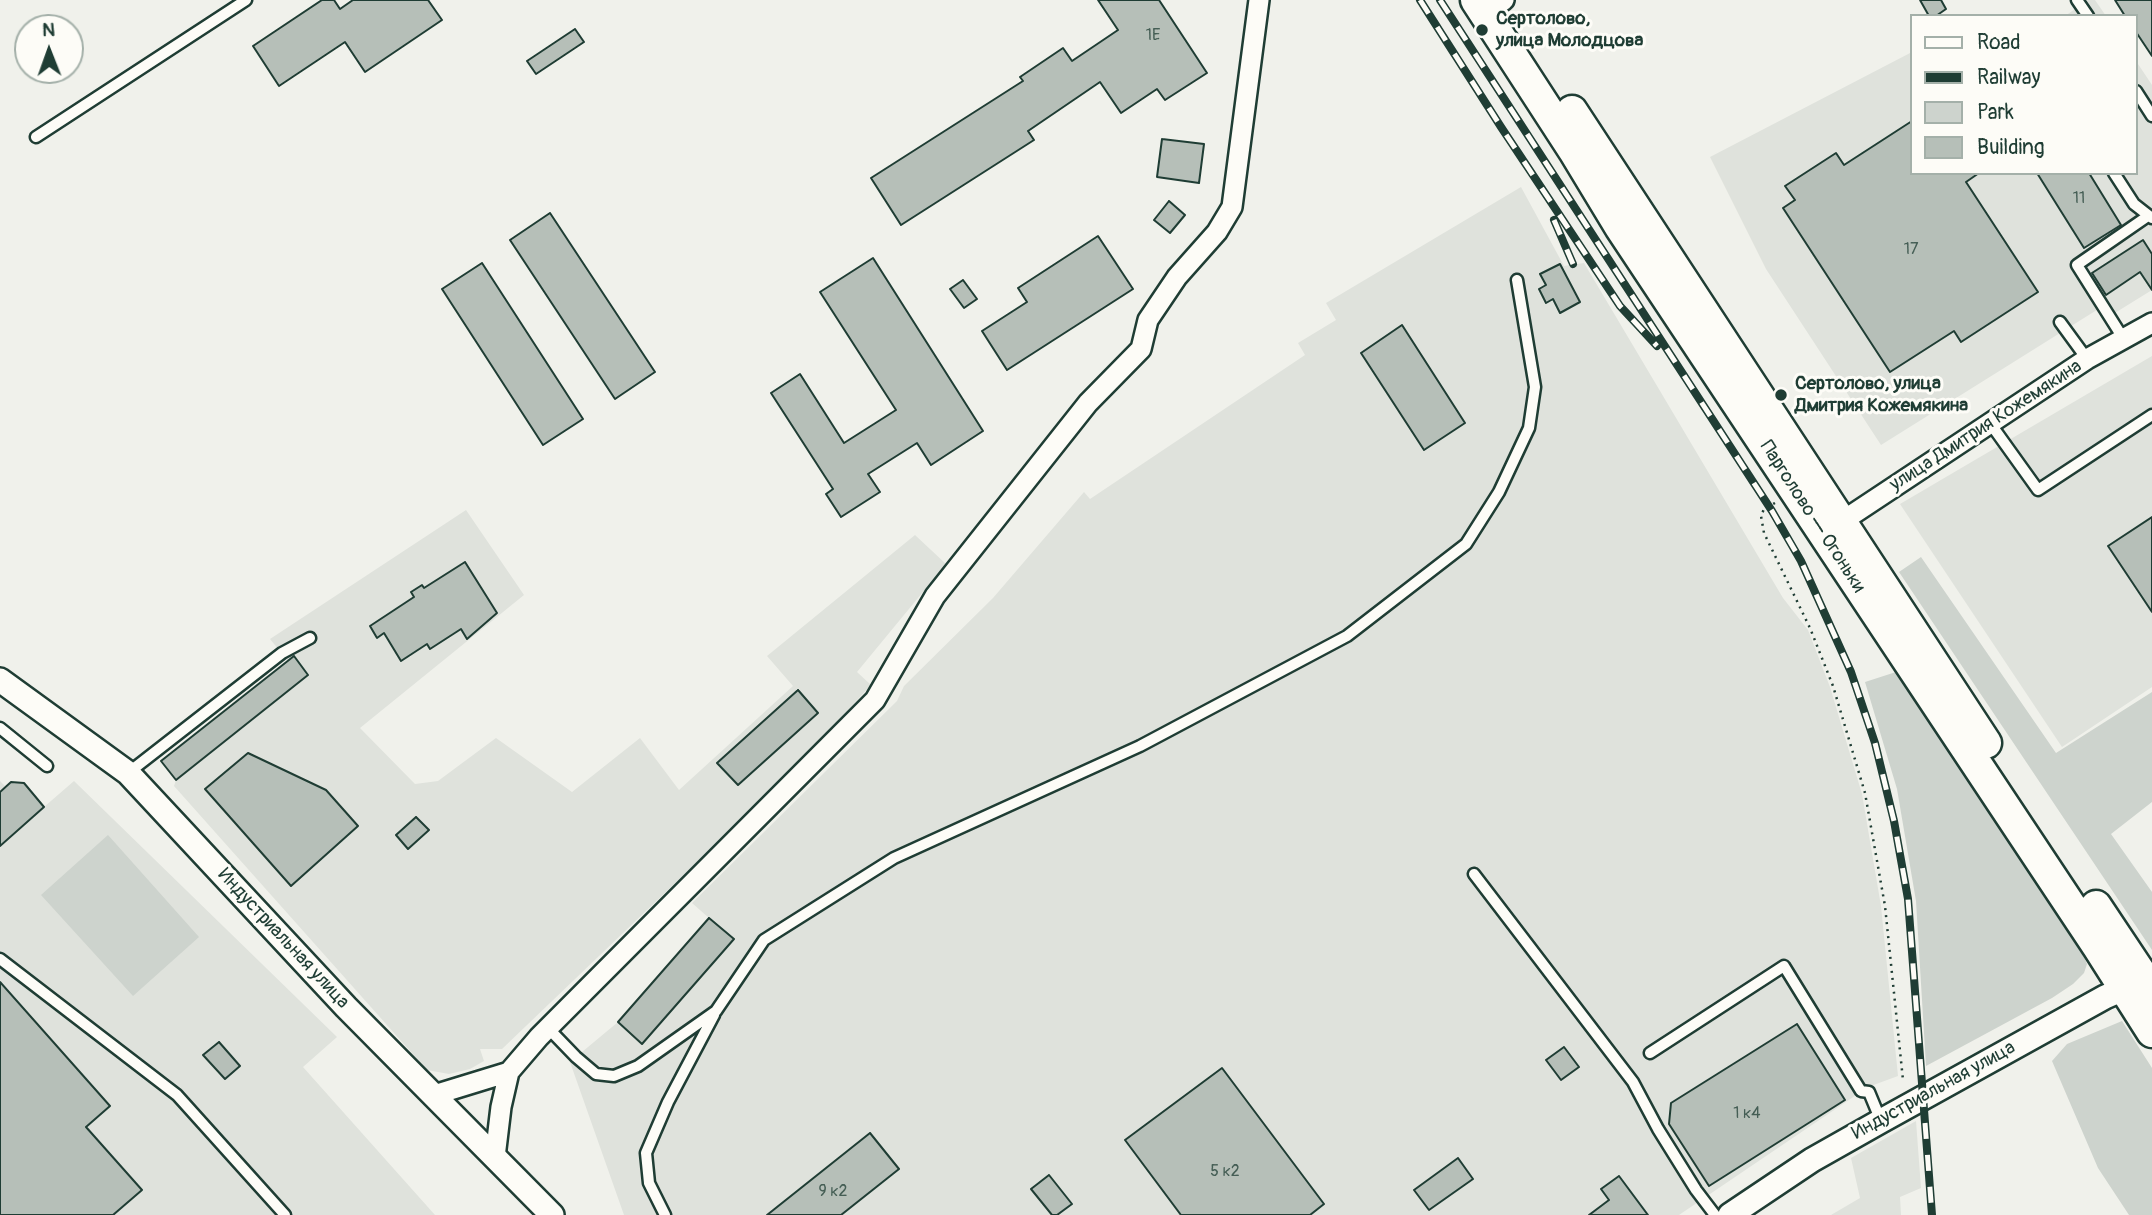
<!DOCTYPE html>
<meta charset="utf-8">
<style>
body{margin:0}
#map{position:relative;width:2152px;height:1215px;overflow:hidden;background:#f0f1eb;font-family:Pangolin,sans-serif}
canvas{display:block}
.legend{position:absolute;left:1910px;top:14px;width:228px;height:161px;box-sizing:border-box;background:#fdfcf7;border:2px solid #a4b0a9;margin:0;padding:9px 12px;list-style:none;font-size:21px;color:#1f3d34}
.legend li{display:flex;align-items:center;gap:14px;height:35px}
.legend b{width:35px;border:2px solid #a4b0a9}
.north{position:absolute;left:14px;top:14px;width:70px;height:70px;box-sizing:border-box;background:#fdfcf7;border:2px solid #a4b0a9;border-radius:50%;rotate:359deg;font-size:19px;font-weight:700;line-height:28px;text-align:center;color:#1f3d34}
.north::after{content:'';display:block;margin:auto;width:24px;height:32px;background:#1f3d34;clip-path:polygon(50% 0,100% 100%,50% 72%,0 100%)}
</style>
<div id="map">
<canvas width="2152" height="1215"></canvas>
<ul class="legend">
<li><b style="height:9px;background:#fdfcf7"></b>Road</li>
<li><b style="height:9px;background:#1f3d34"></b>Railway</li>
<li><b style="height:19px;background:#cdd3cd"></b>Park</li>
<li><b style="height:19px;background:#b6bfb8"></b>Building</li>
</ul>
<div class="north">N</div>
</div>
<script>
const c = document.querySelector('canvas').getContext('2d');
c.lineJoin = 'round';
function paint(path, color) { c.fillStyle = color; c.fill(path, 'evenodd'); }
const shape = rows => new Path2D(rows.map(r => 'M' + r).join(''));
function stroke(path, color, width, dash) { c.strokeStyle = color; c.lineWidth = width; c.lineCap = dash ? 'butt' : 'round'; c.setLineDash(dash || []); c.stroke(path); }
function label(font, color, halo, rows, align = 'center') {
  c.font = font + ' Pangolin,sans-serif'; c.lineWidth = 6; c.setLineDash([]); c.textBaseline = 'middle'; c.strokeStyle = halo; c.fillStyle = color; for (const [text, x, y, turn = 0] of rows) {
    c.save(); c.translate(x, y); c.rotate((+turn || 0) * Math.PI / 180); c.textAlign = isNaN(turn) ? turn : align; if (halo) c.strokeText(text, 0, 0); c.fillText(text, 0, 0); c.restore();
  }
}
paint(shape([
 [2088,0,2095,0,2106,16,2065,16],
 [1912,52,1912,173,2136,173,2136,61,2152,85,2152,290,2110,316,2100,308,1881,445,1766,269,1710,157],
 [1521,187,1564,266,1584,263,1783,598,1808,630,1830,687,1862,794,1881,906,1898,1076,1868,1087,1679,1215,624,1215,570,1062,618,1022,709,918,692,903,897,701,904,686,993,598,1084,492,1090,499,1305,355,1298,343,1336,320,1326,303],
 [2152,356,2152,687,2062,747,1900,504],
 [466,510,524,595,360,728,415,784,438,781,496,738,572,792,640,738,679,790,793,686,767,656,915,535,946,564,857,672,871,685,792,771,502,1049,480,1049,484,1061,470,1069,449,1074,427,1070,174,786,176,780,161,761,288,661,270,639],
 [0,781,6,787,24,783,44,807,74,781,337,1037,303,1067,435,1215,0,1215],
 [1916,1121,1921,1188,1900,1197,1901,1215,1831,1215,1860,1198,1851,1158]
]), '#dfe2dc');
paint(shape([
 [1921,557,2056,753,2152,692,2152,802,2111,834,2152,892,2152,950,1899,572],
 [1896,672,2084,957,2087,964,2084,973,2073,984,2052,998,1926,1066,1916,901,1897,789,1865,682],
 [108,835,199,937,133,996,41,895],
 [2122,1021,2152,1068,2152,1215,2129,1215,2098,1168,2052,1061,2067,1044]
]), '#cdd3cd');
const building = shape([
 [322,0,334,0,340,9,353,0,428,0,442,20,365,72,345,42,279,86,253,46,322,0],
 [1098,0,1159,0,1207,73,1165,100,1157,89,1121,113,1100,82,1028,131,1034,140,901,225,871,178,1023,81,1020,77,1063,48,1072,61,1118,30,1098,0],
 [1920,0,1941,0,1946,9,1936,16,1929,16,1920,0],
 [2115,0,2152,0,2152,56,2136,32,2136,16,2125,16,2115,0],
 [575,29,584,42,536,74,527,61,575,29],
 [1912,121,1912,173,1979,173,1966,182,2038,292,1961,342,1954,331,1890,372,1783,208,1795,200,1785,186,1836,153,1844,165,1912,121],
 [1162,139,1204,144,1199,183,1157,177,1162,139],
 [2037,173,2089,173,2121,225,2084,248,2037,173],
 [1169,201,1185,215,1170,233,1154,220,1169,201],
 [550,213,655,372,615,399,510,240,550,213],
 [1098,236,1133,289,1007,370,982,331,1027,302,1018,288,1098,236],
 [2143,240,2152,254,2152,290,2140,272,2106,295,2092,273,2143,240],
 [873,258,983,431,931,465,917,443,868,474,880,492,841,517,826,494,833,489,771,393,800,374,844,443,896,410,820,292,873,258],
 [482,263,583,419,543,445,442,289,482,263],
 [1560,264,1580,302,1560,313,1553,299,1546,303,1539,289,1546,285,1540,274,1560,264],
 [963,280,977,299,964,308,950,289,963,280],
 [1402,325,1465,423,1424,450,1361,353,1402,325],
 [2152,517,2152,612,2108,546,2152,517],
 [465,562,497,613,467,639,461,629,430,649,427,644,401,661,384,633,377,638,370,626,414,597,411,592,422,585,424,588,465,562],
 [294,656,308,675,176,780,161,761,294,656],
 [798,690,818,713,738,785,717,763,798,690],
 [248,753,326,790,358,826,291,886,205,789,248,753],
 [11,782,24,783,44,807,0,846,0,792,11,782],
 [416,817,429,830,408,849,396,835,416,817],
 [709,918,734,939,642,1044,618,1022,709,918],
 [0,982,110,1106,86,1127,142,1190,113,1215,0,1215,0,982],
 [1797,1024,1845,1100,1709,1186,1669,1124,1671,1103,1797,1024],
 [219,1042,240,1066,225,1079,203,1055,219,1042],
 [1564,1047,1579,1067,1561,1080,1546,1060,1564,1047],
 [1222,1068,1324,1204,1310,1215,1181,1215,1125,1140,1222,1068],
 [870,1133,899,1169,841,1215,767,1215,870,1133],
 [1458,1158,1473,1179,1429,1210,1414,1190,1458,1158],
 [1049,1175,1072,1204,1057,1215,1052,1215,1031,1189,1049,1175],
 [1619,1176,1648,1215,1589,1215,1609,1200,1601,1189,1619,1176]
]);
paint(building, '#b6bfb8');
stroke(building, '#1f3d34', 2);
const service = shape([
 [2077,0,2088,16],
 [2136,91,2152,116],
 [36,137,246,0],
 [2114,173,2134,204,2152,218],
 [2060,322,2087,359],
 [2123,338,2077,265,2148,216],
 [1990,423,2038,490,2152,415],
 [0,728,47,766],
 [128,773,282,653,310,638],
 [1474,874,1633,1082,1658,1129,1696,1190,1715,1215],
 [0,959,177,1095,285,1215],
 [548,1028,576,1057,596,1074,614,1076,638,1066,716,1011,764,940,894,858,1140,746,1347,636,1466,544,1499,492,1529,428,1535,387,1517,280],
 [1650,1053,1784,966,1861,1091,1869,1092,1881,1121],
 [665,1215,649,1183,646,1153,668,1102,714,1015]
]);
const minor = shape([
 [1501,2,1504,0],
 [1832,528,2087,359,2152,323],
 [434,1095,509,1072,539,1037,875,700,935,596,1088,403,1141,349,1148,320,1177,277,1217,232,1232,207,1259,0],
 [495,1157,501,1107,509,1072]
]);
const tertiary = shape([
 [0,680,128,773,346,1007,552,1215],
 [1730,1215,1812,1160,1881,1121,2105,997,2137,983]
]);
const primary = shape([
 [1476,0,1574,151,1620,227,2098,947,2152,1032],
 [1572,111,1986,743],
 [2096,906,2152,990]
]);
stroke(service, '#1f3d34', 15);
stroke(minor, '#1f3d34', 24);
stroke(tertiary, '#1f3d34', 28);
stroke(primary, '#1f3d34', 35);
stroke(shape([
 [1775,503,1764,509,1761,516,1764,533,1810,628,1833,686,1865,793,1885,906,1903,1080]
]), '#1f3d34', 2.5, [2, 5]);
stroke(service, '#fdfcf7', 10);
stroke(minor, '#fdfcf7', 19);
stroke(tertiary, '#fdfcf7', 23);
stroke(primary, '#fdfcf7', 30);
const rail = shape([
 [1420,0,1501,127,1620,306,1657,346],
 [1440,0,1772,511,1801,561,1851,672,1875,743,1894,821,1908,899,1932,1215],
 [1554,220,1573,264]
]);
stroke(rail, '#1f3d34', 8);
stroke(rail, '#fdfcf7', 5, [16]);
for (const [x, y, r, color] of [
 [1482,30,7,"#1f3d34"],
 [1781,395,7,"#1f3d34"]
]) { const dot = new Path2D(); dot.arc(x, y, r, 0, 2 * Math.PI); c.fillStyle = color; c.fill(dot); stroke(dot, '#fdfcf7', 2.5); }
label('16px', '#455e55', null, [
 ["1Е",1153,36],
 ["11",2079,199],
 ["17",1911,250],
 ["1 к4",1747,1114],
 ["5 к2",1225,1172],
 ["9 к2",833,1192]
]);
label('bold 19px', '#1f3d34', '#fdfcf7', [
 ["Сертолово,",1496,19],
 ["улица Молодцова",1496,41],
 ["Сертолово, улица",1795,384],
 ["Дмитрия Кожемякина",1795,406]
], 'left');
label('19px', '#1f3d34', '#fdfcf7', [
 ["улица Дмитрия Кожемякина",1986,426,-33],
 ["Парголово — Огоньки",1812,517,57],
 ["Индустриальная улица",283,939,47],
 ["Индустриальная улица",1934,1091,-29]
]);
</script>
